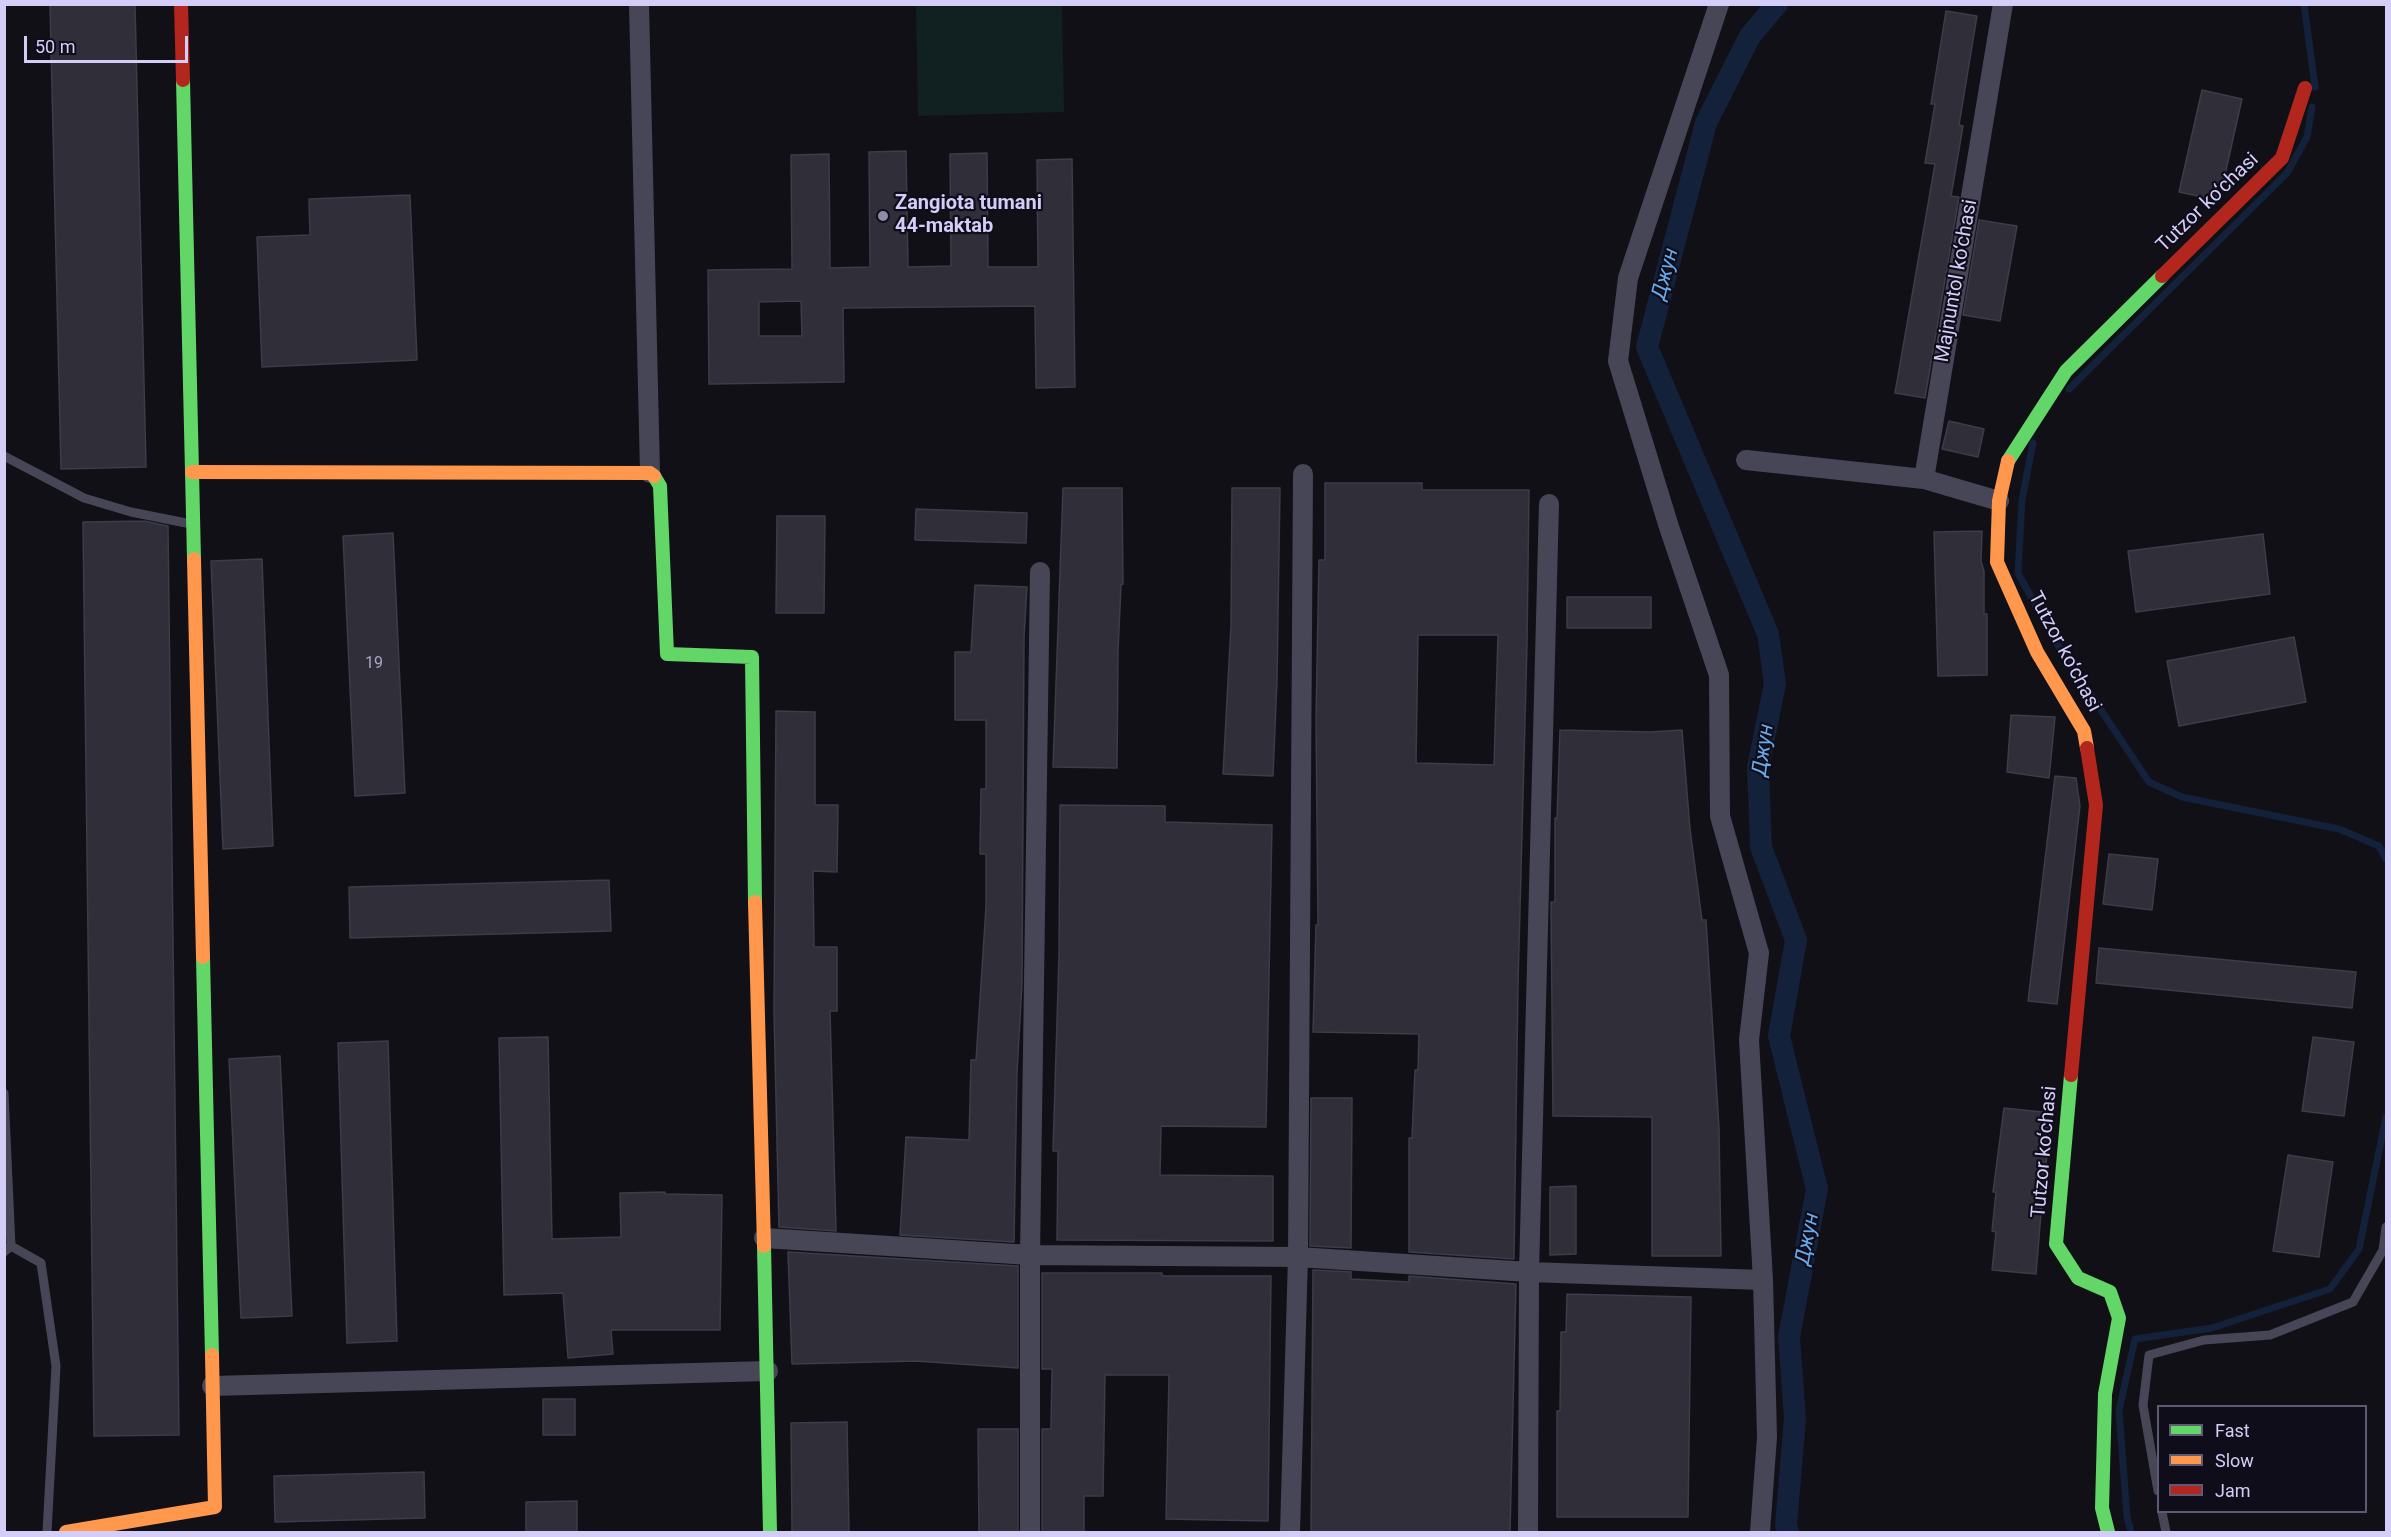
<!DOCTYPE html>
<meta charset="utf-8">
<style>
body{margin:0}
#map{position:relative;width:2391px;height:1537px;overflow:hidden;background:#111017;font-family:Roboto,sans-serif}
canvas{display:block}
.frame{position:absolute;inset:0;border:6px solid #d3cdf8;pointer-events:none}
.legend{position:absolute;left:2157px;top:1405px;width:210px;height:108px;box-sizing:border-box;background:#100d1a;border:2px solid #5e5a73;margin:0;padding:8px 10px;list-style:none;font-size:18px;color:#d3cdf8}
.legend li{display:flex;align-items:center;gap:12px;height:30px}
.legend b{width:30px;border:2px solid #5e5a73}
.scale{position:absolute;left:24px;top:36px;width:164px;height:27px;box-sizing:border-box;border:3px solid #d3cdf8;border-top:0;padding-left:8px;font-size:18px;line-height:21px;white-space:nowrap;color:#d3cdf8;-webkit-text-stroke:4px #100d1a;paint-order:stroke}
</style>
<div id="map">
<canvas width="2391" height="1537"></canvas>
<div class="frame"></div>
<ul class="legend">
<li><b style="height:8px;background:#63d668"></b>Fast</li>
<li><b style="height:8px;background:#ff974d"></b>Slow</li>
<li><b style="height:8px;background:#b3261e"></b>Jam</li>
</ul>
<div class="scale">50 m</div>
</div>
<script>
const c = document.querySelector('canvas').getContext('2d');
c.lineJoin = 'round';
function paint(path, color) { c.fillStyle = color; c.fill(path, 'evenodd'); }
const shape = rows => new Path2D(rows.map(r => 'M' + r).join(''));
function stroke(path, color, width, dash) { c.strokeStyle = color; c.lineWidth = width; c.lineCap = dash ? 'butt' : 'round'; c.setLineDash(dash || []); c.stroke(path); }
function label(font, color, halo, rows, align = 'center') {
  c.font = font + ' Roboto,sans-serif'; c.lineWidth = 4.5; c.setLineDash([]); c.textBaseline = 'middle'; c.strokeStyle = halo; c.fillStyle = color; for (const [text, x, y, turn = 0] of rows) {
    c.save(); c.translate(x, y); c.rotate((+turn || 0) * Math.PI / 180); c.textAlign = isNaN(turn) ? turn : align; if (halo) c.strokeText(text, 0, 0); c.fillText(text, 0, 0); c.restore();
  }
}
paint(shape([
 [916,5,1062,5,1064,112,918,116]
]), '#112021');
stroke(shape([
 [2304,4,2315,87],
 [2069,389,2287,173,2307,137,2312,107],
 [2033,443,2022,500,2018,573,2055,641,2149,782,2182,797,2339,829,2379,846,2386,859],
 [2131,1532,2127,1517,2119,1410,2135,1339,2212,1328,2330,1289,2359,1249,2386,1117]
]), '#13213a', 7);
stroke(shape([
 [1777,4,1750,36,1706,123,1647,347,1768,634,1775,684,1758,767,1761,847,1796,940,1779,1036,1817,1189,1789,1337,1795,1418,1786,1525,1788,1532]
]), '#13213a', 22);
const building = shape([
 [50,4,135,4,146,467,61,469,50,4],
 [1946,11,1977,16,1959,125,1963,126,1951,196,1959,197,1925,398,1895,393,1935,164,1925,163,1935,104,1931,104,1946,11],
 [2202,90,2242,99,2220,197,2217,200,2179,192,2202,90],
 [906,151,908,267,951,266,950,154,987,153,988,267,1038,267,1037,160,1072,159,1075,387,1036,388,1035,306,843,308,844,382,709,384,708,270,792,269,791,155,829,154,830,268,870,267,869,152,906,151],
 [801,301,802,336,759,336,759,302,801,301],
 [410,195,417,360,262,367,257,237,310,235,309,199,410,195],
 [1979,220,2017,226,2000,321,1963,315,1979,220],
 [1949,421,1984,429,1978,457,1942,449,1949,421],
 [1325,483,1422,483,1422,490,1529,490,1527,645,1518,984,1514,1259,1409,1252,1409,1138,1412,1138,1415,1070,1418,1070,1419,1034,1313,1032,1316,925,1318,925,1316,717,1319,560,1325,560,1325,483],
 [1418,635,1498,635,1494,765,1416,763,1418,635],
 [1063,488,1122,488,1123,584,1121,585,1118,652,1117,768,1053,767,1063,488],
 [1232,488,1280,488,1277,680,1273,776,1223,774,1231,626,1232,488],
 [916,509,1027,513,1026,543,915,540,916,509],
 [777,516,825,516,824,613,776,613,777,516],
 [144,521,168,526,179,1435,94,1436,83,522,144,521],
 [1982,531,1981,561,1984,571,1984,614,1987,614,1987,675,1938,676,1934,532,1982,531],
 [393,533,405,793,355,796,343,536,393,533],
 [2263,534,2270,594,2136,612,2128,551,2263,534],
 [262,559,273,846,223,849,211,561,262,559],
 [975,585,1027,587,1024,637,1022,984,1017,1072,1014,1242,900,1235,906,1137,969,1140,971,1060,976,1060,986,907,986,854,980,854,981,789,986,789,986,720,955,720,955,652,971,652,975,585],
 [1567,597,1651,597,1651,628,1567,628,1567,597],
 [2294,637,2306,702,2179,726,2167,661,2294,637],
 [776,711,815,712,815,805,838,805,837,872,813,871,814,947,837,947,837,1011,830,1011,836,1231,779,1227,774,1013,776,711],
 [2011,715,2055,717,2049,778,2007,772,2011,715],
 [1560,730,1650,732,1682,730,1690,829,1702,920,1706,920,1719,1128,1721,1256,1652,1256,1652,1117,1553,1116,1551,905,1551,902,1555,902,1555,818,1557,818,1560,730],
 [2055,776,2076,778,2080,806,2057,1004,2028,1001,2055,776],
 [1060,805,1165,806,1165,822,1272,825,1266,1127,1161,1126,1160,1175,1273,1176,1273,1241,1057,1240,1058,1151,1053,1151,1059,956,1060,805],
 [2109,854,2158,859,2152,910,2103,904,2109,854],
 [609,880,611,931,350,938,349,887,609,880],
 [2099,948,2356,972,2352,1008,2096,983,2099,948],
 [548,1037,552,1239,621,1237,620,1193,665,1192,665,1194,722,1195,720,1330,611,1330,613,1354,568,1358,563,1293,504,1295,499,1038,548,1037],
 [2313,1037,2354,1042,2344,1116,2302,1111,2313,1037],
 [388,1041,397,1341,347,1343,338,1043,388,1041],
 [280,1056,292,1316,241,1318,229,1059,280,1056],
 [1311,1098,1352,1098,1351,1248,1310,1246,1311,1098],
 [2004,1108,2052,1113,2043,1189,2036,1274,1992,1270,1996,1232,1992,1231,1996,1192,1993,1192,2004,1108],
 [2288,1155,2333,1162,2319,1257,2273,1251,2288,1155],
 [1576,1186,1576,1254,1550,1255,1550,1187,1576,1186],
 [788,1252,1018,1266,1018,1368,916,1361,792,1364,788,1252],
 [1313,1270,1351,1272,1351,1279,1409,1282,1409,1276,1516,1284,1510,1533,1311,1533,1313,1270],
 [1042,1273,1162,1273,1162,1276,1271,1276,1268,1521,1166,1519,1169,1375,1105,1375,1103,1496,1084,1496,1084,1533,1042,1533,1042,1429,1051,1429,1052,1369,1042,1369,1042,1273],
 [1567,1294,1691,1297,1688,1517,1557,1517,1557,1411,1560,1411,1561,1332,1566,1332,1567,1294],
 [543,1399,575,1399,575,1435,543,1435,543,1399],
 [847,1422,849,1533,792,1533,791,1423,847,1422],
 [978,1429,1018,1429,1018,1533,979,1533,978,1429],
 [424,1472,425,1518,275,1522,274,1476,424,1472],
 [577,1501,577,1533,526,1533,526,1502,577,1501]
]);
paint(building, '#2f2e39');
stroke(building, '#3e3b4a', 1.5);
stroke(shape([
 [4,456,84,498,131,512,191,524],
 [4,1093,11,1246],
 [4,1252,11,1246,41,1263,56,1366,47,1532],
 [2158,1491,2143,1405,2149,1355,2204,1340,2270,1335,2353,1302,2383,1250,2386,1227],
 [2162,1512,2166,1532]
]), '#474657', 9);
stroke(shape([
 [639,4,650,473],
 [1719,4,1628,278,1618,361,1669,527,1719,675,1720,816,1759,953,1749,1040,1763,1280,1767,1437,1760,1532],
 [1746,460,1924,479],
 [1999,501,1924,479,2003,4],
 [764,1238,1030,1255,1298,1257,1529,1272,1763,1280],
 [212,1386,768,1371],
 [1030,1532,1030,1255,1040,572],
 [1290,1532,1298,1257,1303,474],
 [1528,1532,1529,1272,1549,504]
]), '#474657', 20);
stroke(shape([
 [183,80,194,559],
 [2008,461,2066,371,2162,276],
 [654,476,660,486,667,654,752,657,755,902],
 [203,957,212,1355],
 [2071,1075,2056,1244,2078,1278,2110,1292,2119,1318,2105,1394,2102,1508,2108,1532],
 [764,1246,770,1532]
]), '#63d668', 14);
stroke(shape([
 [2008,461,1999,501,1997,562,2037,652,2084,731,2087,748],
 [192,472,650,473,654,476],
 [194,559,203,957],
 [755,902,764,1246],
 [66,1532,215,1507,212,1355]
]), '#ff974d', 14);
stroke(shape([
 [181,4,183,80],
 [2162,276,2282,158,2305,88],
 [2071,1075,2096,805,2087,748]
]), '#b3261e', 14);
for (const [x, y, r, color] of [
 [883,216,6,"#8f8ba9"]
]) { const dot = new Path2D(); dot.arc(x, y, r, 0, 2 * Math.PI); c.fillStyle = color; c.fill(dot); stroke(dot, '#100d1a', 2); }
label('16px', '#aaa5c8', null, [
 ["19",374,664]
]);
label('20px', '#d3cdf8', '#100d1a', [
 ["Tutzor ko‘chasi",2208,203,-44],
 ["Majnuntol ko‘chasi",1957,281,-80],
 ["Tutzor ko‘chasi",2064,652,62],
 ["Tutzor ko‘chasi",2045,1152,-85]
]);
label('bold 20px', '#d3cdf8', '#100d1a', [
 ["Zangiota tumani",895,204],
 ["44-maktab",895,227]
], 'left');
label('italic 21px', '#68aaeb', '#100d1a', [
 ["Джун",1666,274,-75],
 ["Джун",1764,750,-82],
 ["Джун",1808,1239,-79]
]);
</script>
